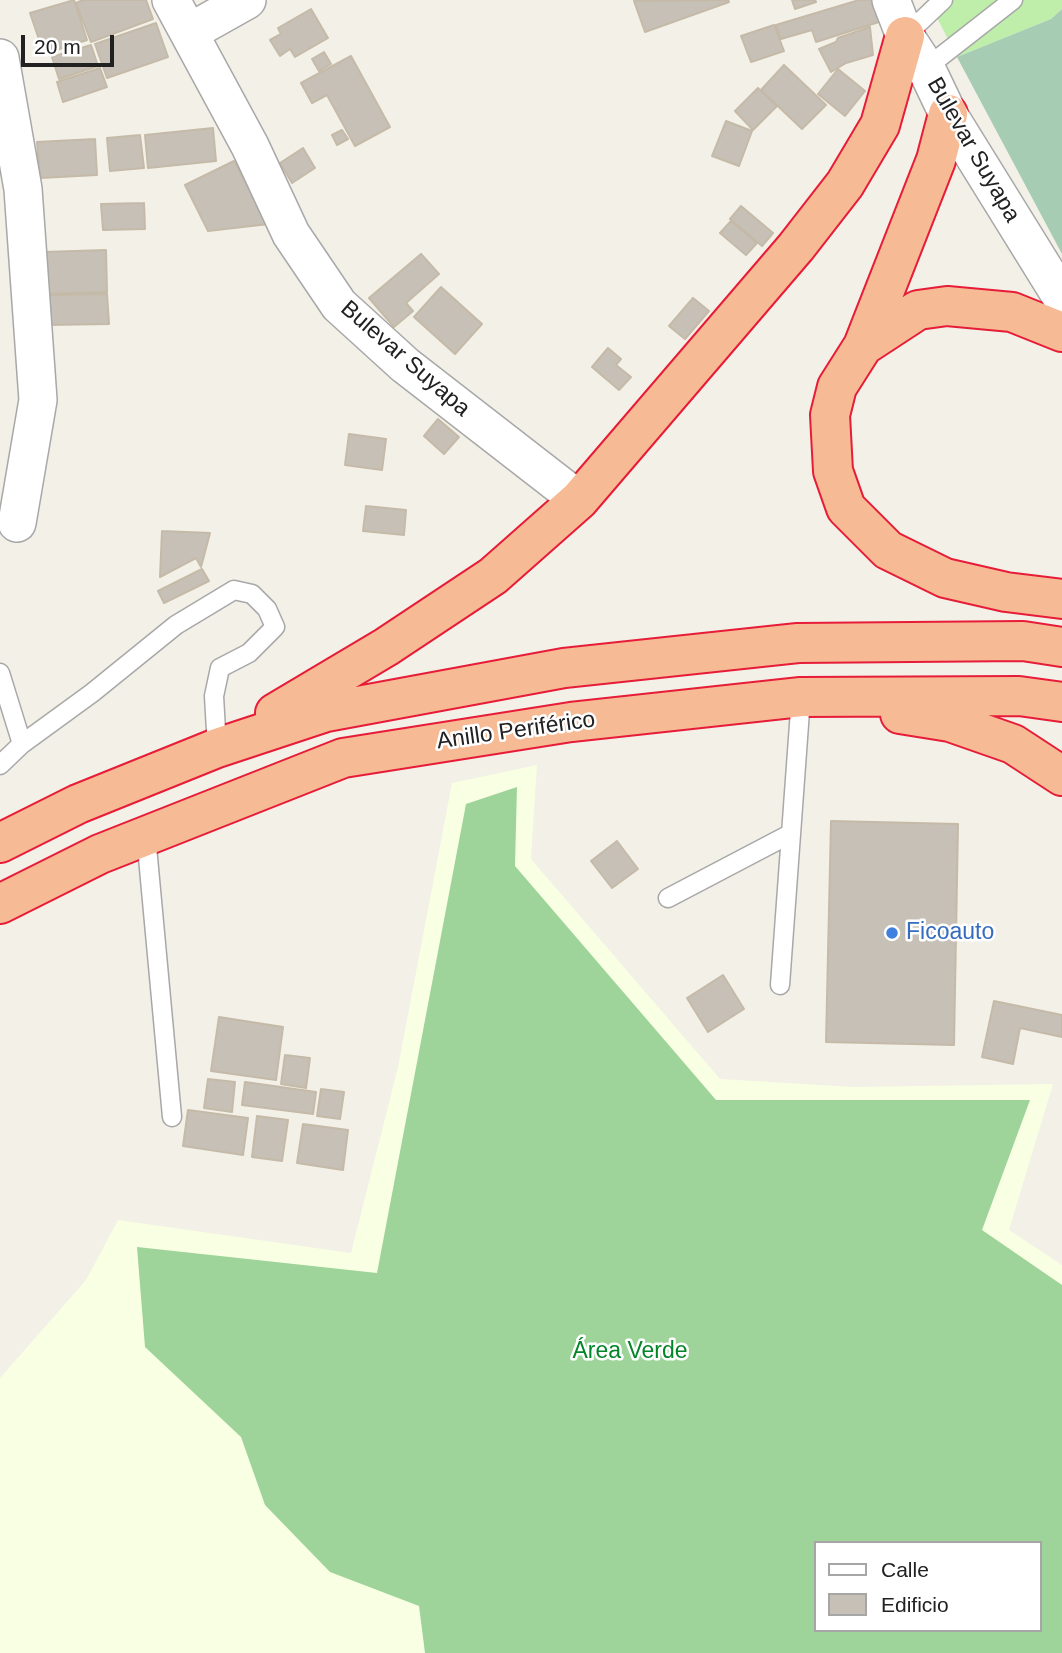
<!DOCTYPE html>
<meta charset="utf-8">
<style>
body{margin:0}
#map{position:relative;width:1062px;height:1653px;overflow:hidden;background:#f2f0e7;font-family:Arial,sans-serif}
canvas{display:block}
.legend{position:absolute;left:814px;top:1541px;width:228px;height:91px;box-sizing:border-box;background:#fff;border:2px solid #a6a6a6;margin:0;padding:9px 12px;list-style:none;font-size:21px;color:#212121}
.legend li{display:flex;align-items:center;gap:14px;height:35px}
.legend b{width:35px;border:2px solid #a6a6a6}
.scale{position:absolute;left:21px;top:35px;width:93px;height:32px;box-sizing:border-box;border:4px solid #212121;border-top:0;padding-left:9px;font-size:21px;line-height:24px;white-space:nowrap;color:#212121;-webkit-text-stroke:5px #fff;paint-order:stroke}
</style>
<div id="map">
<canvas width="1062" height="1653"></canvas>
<ul class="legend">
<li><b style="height:9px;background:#fff"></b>Calle</li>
<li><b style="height:19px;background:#c7c0b6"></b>Edificio</li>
</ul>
<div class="scale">20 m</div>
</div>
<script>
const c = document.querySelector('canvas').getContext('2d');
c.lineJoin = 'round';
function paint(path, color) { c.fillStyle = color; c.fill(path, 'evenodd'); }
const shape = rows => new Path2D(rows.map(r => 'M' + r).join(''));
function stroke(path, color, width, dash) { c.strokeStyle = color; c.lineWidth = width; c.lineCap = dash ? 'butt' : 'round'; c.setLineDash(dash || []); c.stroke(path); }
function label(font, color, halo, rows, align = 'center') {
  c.font = font + ' Arial,sans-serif'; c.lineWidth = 5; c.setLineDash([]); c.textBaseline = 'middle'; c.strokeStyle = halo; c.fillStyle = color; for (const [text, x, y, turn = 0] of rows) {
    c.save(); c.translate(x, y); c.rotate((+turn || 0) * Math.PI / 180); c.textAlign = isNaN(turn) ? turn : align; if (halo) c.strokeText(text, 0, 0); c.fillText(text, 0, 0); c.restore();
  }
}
paint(shape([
 [537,765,531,859,720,1079,854,1087,1053,1084,1009,1230,1062,1265,1062,1653,0,1653,0,1378,86,1280,118,1220,351,1253,398,1067,452,783],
 [815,1543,1039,1543,1039,1630,815,1630]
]), '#f9ffe3');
paint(shape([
 [928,0,1062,0,1062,9,1051,19,957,57]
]), '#beeeaa');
paint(shape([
 [517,787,515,866,716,1100,1030,1100,982,1230,1062,1285,1062,1653,425,1653,419,1606,330,1572,265,1505,241,1437,145,1347,137,1247,377,1273,466,804],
 [815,1543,1039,1543,1039,1630,815,1630]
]), '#9ed499');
paint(shape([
 [1062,9,1062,254,957,57,1051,19]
]), '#a6ccb4');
const building = shape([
 [74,0,87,40,44,54,30,13,74,0],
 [83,0,146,0,153,19,91,42,76,3,83,0],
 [728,0,729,2,645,32,634,1,728,0],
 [792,0,815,0,816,2,795,9,792,0],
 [859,0,875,0,882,21,816,42,812,30,781,39,776,25,859,0],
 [311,9,328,38,295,57,290,49,280,56,270,40,281,34,278,28,311,9],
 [156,23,168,57,107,78,95,44,156,23],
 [774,25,784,51,751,62,741,36,774,25],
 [870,27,873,55,846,63,831,72,819,49,836,42,838,38,870,27],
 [91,45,98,66,59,79,52,57,91,45],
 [324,52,331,64,319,71,312,59,324,52],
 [351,56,390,127,355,146,327,95,312,103,301,83,351,56],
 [784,65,826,105,802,129,761,90,784,65],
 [100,68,107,87,63,102,57,82,100,68],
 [838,69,865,91,845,116,818,94,838,69],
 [758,88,777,106,753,130,735,111,758,88],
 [726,121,752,131,739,166,712,156,726,121],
 [213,128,216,161,148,168,145,135,213,128],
 [342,130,348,139,337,145,332,135,342,130],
 [140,135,144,168,110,171,107,138,140,135],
 [95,139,97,175,40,178,37,142,95,139],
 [303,148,315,168,292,183,280,163,303,148],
 [234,161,269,224,208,231,185,185,234,161],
 [144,203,145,229,103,230,101,204,144,203],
 [741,206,773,233,762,246,730,219,741,206],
 [731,221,757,243,746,255,720,233,731,221],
 [106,250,107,292,45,294,44,252,106,250],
 [421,254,439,274,406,303,413,311,394,327,369,298,421,254],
 [441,287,482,324,455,354,414,317,441,287],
 [107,294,109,324,46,325,45,295,107,294],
 [693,298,709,311,685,339,669,326,693,298],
 [608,348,621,359,616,365,631,377,619,390,592,367,608,348],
 [438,419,459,437,444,454,424,436,438,419],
 [349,434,386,439,382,470,345,465,349,434],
 [366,506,406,510,404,535,363,531,366,506],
 [162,531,210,533,201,567,196,558,160,577,162,531],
 [202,569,209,581,164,603,158,591,202,569],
 [831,821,958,824,954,1045,826,1042,831,821],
 [617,841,638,869,612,888,591,861,617,841],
 [723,975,744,1009,708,1032,687,998,723,975],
 [994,1001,1062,1015,1062,1037,1020,1028,1013,1064,982,1057,994,1001],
 [219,1017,283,1027,276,1080,211,1071,219,1017],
 [285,1055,310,1058,306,1088,281,1084,285,1055],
 [208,1079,235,1082,232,1112,204,1108,208,1079],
 [245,1082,316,1092,313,1114,242,1105,245,1082],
 [321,1089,344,1092,340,1119,317,1116,321,1089],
 [188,1110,248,1118,243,1155,183,1146,188,1110],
 [257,1116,288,1120,282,1161,252,1157,257,1116],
 [303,1124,348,1130,343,1170,297,1163,303,1124]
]);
paint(building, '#c7c0b6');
stroke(building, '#c5baa8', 2);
const service = shape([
 [905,36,943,0],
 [926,68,1013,0],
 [0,673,22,744],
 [0,765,22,744,92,693,176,625,234,590,252,594,267,609,275,627,249,653,220,668,214,696,217,748],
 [146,836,172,1117],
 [668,898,790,834],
 [780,985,801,697]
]);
const minor = shape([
 [171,0,250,146,291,234,339,305,405,365,579,500],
 [891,0,905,36,926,68,948,114,1062,298],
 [190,32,247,0],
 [0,58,23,189,38,400,17,523]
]);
const trunk = shape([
 [948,114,936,160,863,346,837,387,830,415,833,471,846,508,888,550,945,578,1006,592,1062,599],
 [863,346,918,310,947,306,1012,312,1062,332],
 [275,713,386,647,493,576,579,500,796,247,845,184,880,125,905,36],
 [900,714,950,722,1013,744,1062,776],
 [0,843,78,804,217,748,326,712,564,668,798,643,1023,641,1062,647],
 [0,904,100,854,343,758,571,722,801,697,1019,696,1062,702]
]);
stroke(service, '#a8a8a8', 21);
stroke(minor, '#a8a8a8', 40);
stroke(trunk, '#e71c38', 42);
stroke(service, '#fff', 18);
stroke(minor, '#fff', 37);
stroke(trunk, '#f6ba94', 38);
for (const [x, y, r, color] of [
 [892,933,7,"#3f7fe0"]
]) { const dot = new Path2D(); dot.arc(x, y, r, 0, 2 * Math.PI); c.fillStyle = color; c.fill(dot); stroke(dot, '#fff', 2.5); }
label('23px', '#212121', '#fff', [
 ["Bulevar Suyapa",973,150,60],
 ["Bulevar Suyapa",405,359,41],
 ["Anillo Periférico",516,731,-8]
]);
label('23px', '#366cbe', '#fff', [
 ["Ficoauto",906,933]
], 'left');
label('23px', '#058429', '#fff', [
 ["Área Verde",630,1352]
]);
</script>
